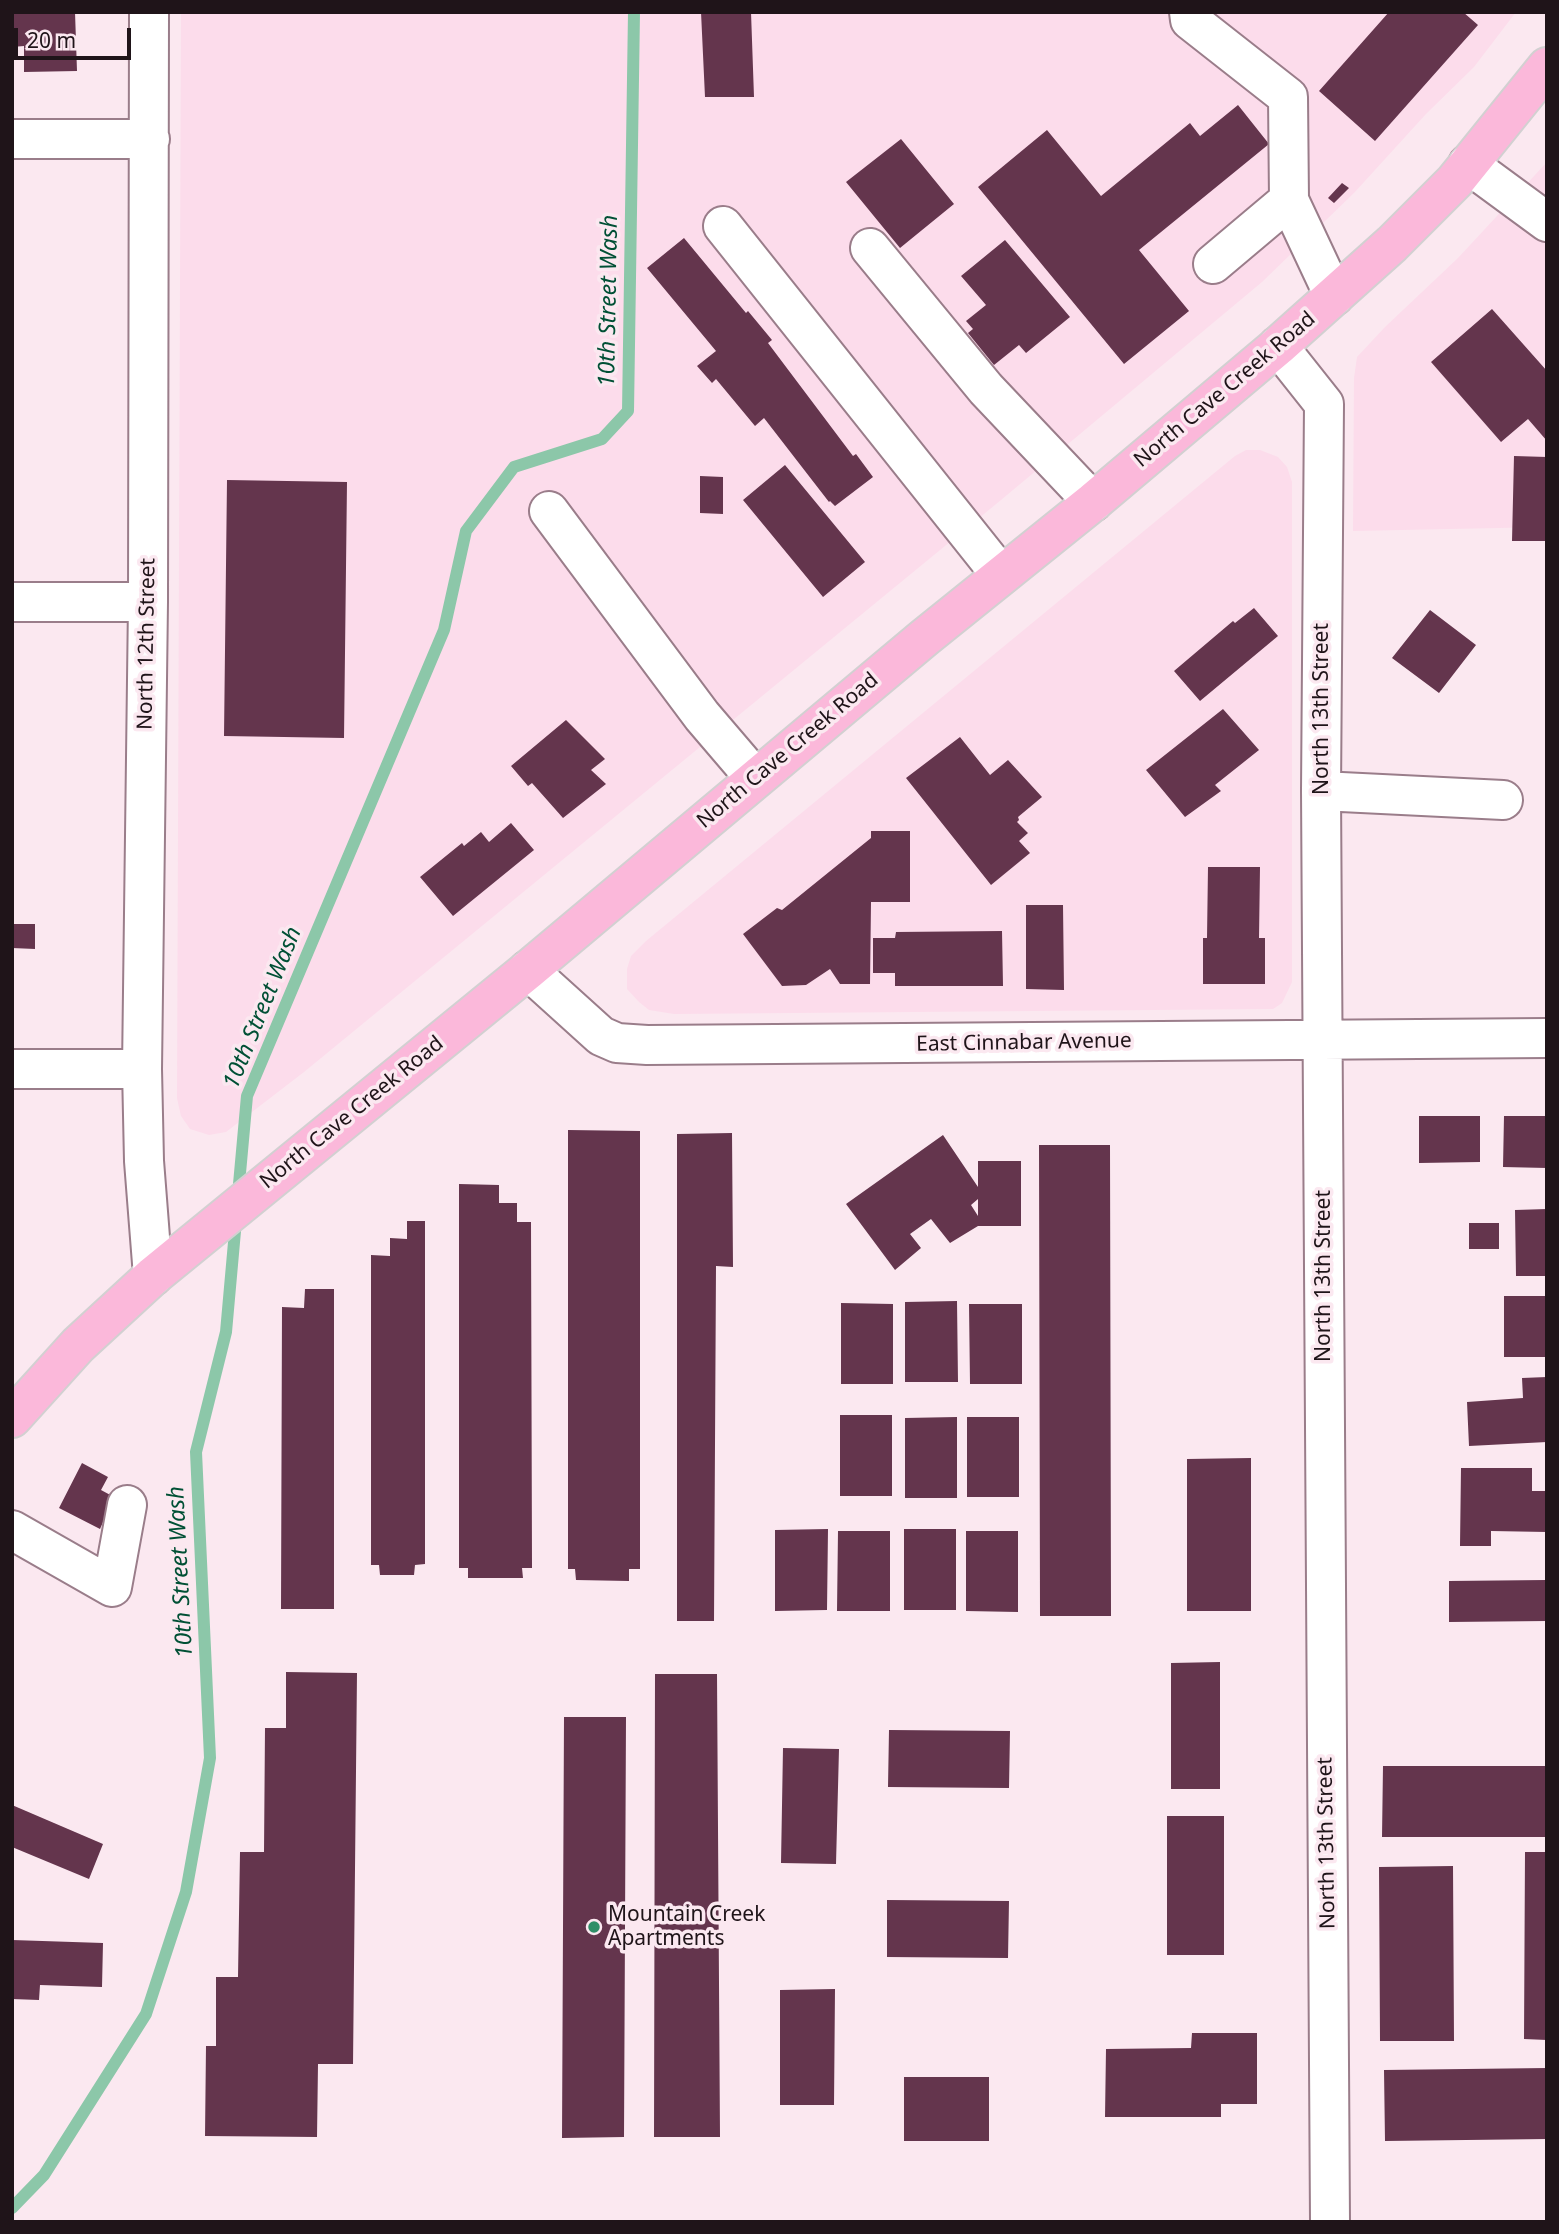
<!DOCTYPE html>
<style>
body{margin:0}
#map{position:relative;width:1559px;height:2234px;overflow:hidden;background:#fbe8f0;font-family:"Noto Sans",sans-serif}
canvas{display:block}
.frame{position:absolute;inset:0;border:14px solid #1f1419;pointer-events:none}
.scale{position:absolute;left:14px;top:28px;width:117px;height:32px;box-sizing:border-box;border:4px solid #1f1419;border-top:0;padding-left:9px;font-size:21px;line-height:24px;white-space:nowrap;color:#1f1419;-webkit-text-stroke:5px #fbe8f0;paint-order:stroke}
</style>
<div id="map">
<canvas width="1559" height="2234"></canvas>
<div class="frame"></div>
<div class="scale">20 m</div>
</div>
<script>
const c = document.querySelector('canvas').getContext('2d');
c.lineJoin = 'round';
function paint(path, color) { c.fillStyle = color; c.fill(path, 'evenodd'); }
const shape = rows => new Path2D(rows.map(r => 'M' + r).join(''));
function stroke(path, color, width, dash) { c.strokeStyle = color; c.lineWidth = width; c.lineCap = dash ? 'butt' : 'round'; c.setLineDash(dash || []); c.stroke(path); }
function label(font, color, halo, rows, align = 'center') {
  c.font = font + ' "Noto Sans",sans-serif'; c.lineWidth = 7; c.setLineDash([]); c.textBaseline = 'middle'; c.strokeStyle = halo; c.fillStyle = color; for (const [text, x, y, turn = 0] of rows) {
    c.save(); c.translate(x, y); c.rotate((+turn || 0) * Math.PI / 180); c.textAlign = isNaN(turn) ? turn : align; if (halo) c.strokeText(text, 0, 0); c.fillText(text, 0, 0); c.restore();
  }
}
paint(shape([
 [181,12,1516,12,1474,67,1426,114,1354,193,1262,282,1001,500,304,1072,226,1132,209,1135,190,1129,181,1116,177,1098],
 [1547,162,1547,527,1353,531,1354,378,1357,357,1385,327,1458,258],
 [1246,450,1260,450,1278,457,1287,467,1292,482,1292,982,1282,1003,1273,1009,674,1014,649,1010,639,1002,627,989,627,969,631,956,646,941,1235,456]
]), '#fcdceb');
stroke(shape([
 [238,1195,247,1096,444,630,466,531,514,467,602,439,628,411,634,12],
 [12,2208,44,2175,146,2014,186,1892,210,1758,196,1452,226,1332,236,1220]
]), '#8cc7a9', 12);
paint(shape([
 [12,12,75,12,77,71,24,72,24,46,12,47],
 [701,12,751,12,754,97,705,97],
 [1389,12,1463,12,1478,25,1375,141,1319,91],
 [1238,105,1269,144,1139,250,1189,311,1124,364,978,187,1047,130,1101,196,1190,123,1200,136],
 [901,139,954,204,900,248,846,182],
 [1342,183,1349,188,1334,203,1328,198],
 [684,238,746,313,748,311,772,340,768,343,853,456,856,454,873,477,835,506,830,501,829,502,764,418,755,426,716,379,712,383,697,366,716,351,647,268],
 [1005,240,1070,317,1026,353,1019,345,994,365,968,333,973,329,966,321,986,305,961,276],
 [1492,309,1547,371,1547,441,1528,419,1501,442,1431,362],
 [1514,456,1547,457,1547,541,1512,541],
 [785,465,865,562,823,597,743,500],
 [700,476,723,477,723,514,700,513],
 [227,480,347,482,344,738,224,736],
 [1254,608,1278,636,1200,701,1174,671,1233,621,1235,623],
 [1430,610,1476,645,1439,693,1392,658],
 [1223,709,1259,750,1215,785,1221,791,1185,817,1146,770],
 [566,720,605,759,591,770,606,784,563,818,532,783,528,786,511,766],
 [960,737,990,775,1008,760,1042,797,1018,817,1019,820,1017,822,1028,833,1019,841,1030,853,991,885,906,778],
 [511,823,534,850,453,916,420,877,462,843,464,846,481,832,489,842],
 [871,831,910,831,910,902,871,902,870,984,840,984,830,969,806,985,782,986,743,934,777,908,782,910,871,838],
 [1208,867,1260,867,1259,938,1265,938,1265,984,1203,984,1203,938,1207,938],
 [1026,905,1063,905,1064,990,1026,989],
 [12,924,35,924,35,949,12,948],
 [1002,931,1003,986,895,986,895,973,873,973,873,938,895,938,896,932],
 [1419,1116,1480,1116,1480,1162,1419,1163],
 [1504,1116,1547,1116,1547,1168,1503,1167],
 [568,1130,640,1131,640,1569,629,1569,629,1581,576,1580,575,1569,568,1569],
 [732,1133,733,1267,716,1266,714,1621,677,1621,677,1134],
 [943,1135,978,1187,978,1161,1021,1161,1021,1226,978,1226,950,1243,931,1219,910,1234,921,1248,895,1270,846,1204],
 [978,1199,978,1216,971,1205],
 [1039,1145,1110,1145,1111,1616,1040,1616],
 [459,1184,499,1185,499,1203,517,1203,517,1222,531,1222,532,1568,522,1568,523,1578,468,1578,468,1568,459,1568],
 [1547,1209,1547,1276,1516,1276,1515,1210],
 [407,1221,425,1221,425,1564,415,1565,414,1575,380,1575,379,1565,371,1565,371,1255,390,1256,390,1238,407,1239],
 [1469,1223,1499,1223,1499,1249,1469,1249],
 [305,1289,334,1289,334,1609,281,1609,282,1307,304,1308],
 [1504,1296,1547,1296,1547,1357,1504,1357],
 [957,1301,958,1382,905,1382,905,1302],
 [841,1303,893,1304,893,1384,841,1384],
 [969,1304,1022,1304,1022,1384,970,1384],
 [1547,1377,1547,1442,1469,1446,1467,1402,1523,1398,1522,1378],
 [840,1415,892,1415,892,1496,840,1496],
 [957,1417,957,1498,905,1498,905,1418],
 [967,1417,1019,1417,1019,1497,967,1497],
 [1251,1458,1251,1611,1187,1611,1187,1459],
 [82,1463,108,1477,101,1490,114,1497,100,1529,59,1508],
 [1461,1468,1532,1468,1532,1491,1547,1491,1547,1532,1491,1531,1491,1546,1460,1546],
 [828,1529,827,1610,775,1611,775,1530],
 [904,1529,956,1529,956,1610,904,1610],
 [838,1531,890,1531,890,1611,837,1611],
 [966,1531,1018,1531,1018,1612,966,1611],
 [1547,1580,1547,1621,1449,1622,1449,1581],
 [1220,1662,1220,1789,1171,1789,1171,1663],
 [286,1672,357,1673,353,2064,318,2064,317,2137,205,2136,206,2046,216,2046,216,1977,238,1977,240,1852,264,1852,265,1728,286,1728],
 [655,1674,717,1674,720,2137,654,2137],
 [564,1717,626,1717,624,2137,562,2138],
 [889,1730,1010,1731,1009,1788,888,1787],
 [783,1748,839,1749,836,1864,781,1863],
 [1383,1766,1547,1766,1547,1837,1382,1837],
 [12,1805,103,1844,89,1879,12,1847],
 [1167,1816,1224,1816,1224,1955,1167,1955],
 [1525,1852,1547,1852,1547,2040,1524,2039],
 [1453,1866,1454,2041,1380,2041,1379,1867],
 [887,1900,1009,1901,1008,1958,887,1957],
 [12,1940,103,1943,102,1987,40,1985,39,2000,12,1999],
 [835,1989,834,2105,780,2105,780,1990],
 [1192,2033,1257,2033,1257,2104,1221,2104,1221,2117,1105,2117,1106,2049,1191,2048],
 [1547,2068,1547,2139,1385,2141,1384,2070],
 [904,2077,989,2077,989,2141,904,2141]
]), '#64354d');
const minor = shape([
 [149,12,148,602,142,1069,144,1161,153,1276],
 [1189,12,1190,20,1288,97,1289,200,1334,296],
 [12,139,150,139],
 [1468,164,1547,222],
 [723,226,1001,575],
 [870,248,986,389,1093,502],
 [1213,264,1289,200],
 [1278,346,1324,404,1321,791,1330,2222],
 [549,511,702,716,755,778],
 [12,602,148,602],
 [1321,791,1503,800],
 [528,970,601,1036,617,1043,647,1045,1547,1038],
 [12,1069,142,1069],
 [12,1530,112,1587,127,1505]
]);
const major = shape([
 [12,1418,78,1345,153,1276,528,970,924,638,1093,502,1278,346,1392,244,1455,181,1547,67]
]);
stroke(minor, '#9a7d8a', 42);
stroke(major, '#d2d0d1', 42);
stroke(minor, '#fff', 38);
stroke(major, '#fbb8da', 38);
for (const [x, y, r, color] of [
 [594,1927,7,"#2f8e67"]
]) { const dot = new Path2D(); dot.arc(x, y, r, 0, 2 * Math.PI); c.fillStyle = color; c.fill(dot); stroke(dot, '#fbe8f0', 2.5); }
label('21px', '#1f1419', '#fbe8f0', [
 ["North Cave Creek Road",1225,390,-40],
 ["North 12th Street",147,644,-89],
 ["North 13th Street",1322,709,-90],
 ["North Cave Creek Road",788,751,-40],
 ["East Cinnabar Avenue",1024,1043,-1],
 ["North Cave Creek Road",352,1113,-39],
 ["North 13th Street",1324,1276,-90],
 ["North 13th Street",1327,1843,-91]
]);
label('21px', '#1f1419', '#fbe8f0', [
 ["Mountain Creek",608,1915],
 ["Apartments",608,1939]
], 'left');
label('italic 23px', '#005035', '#fbe8f0', [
 ["10th Street Wash",609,301,-89],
 ["10th Street Wash",263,1008,-68],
 ["10th Street Wash",181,1572,-93]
]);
</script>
